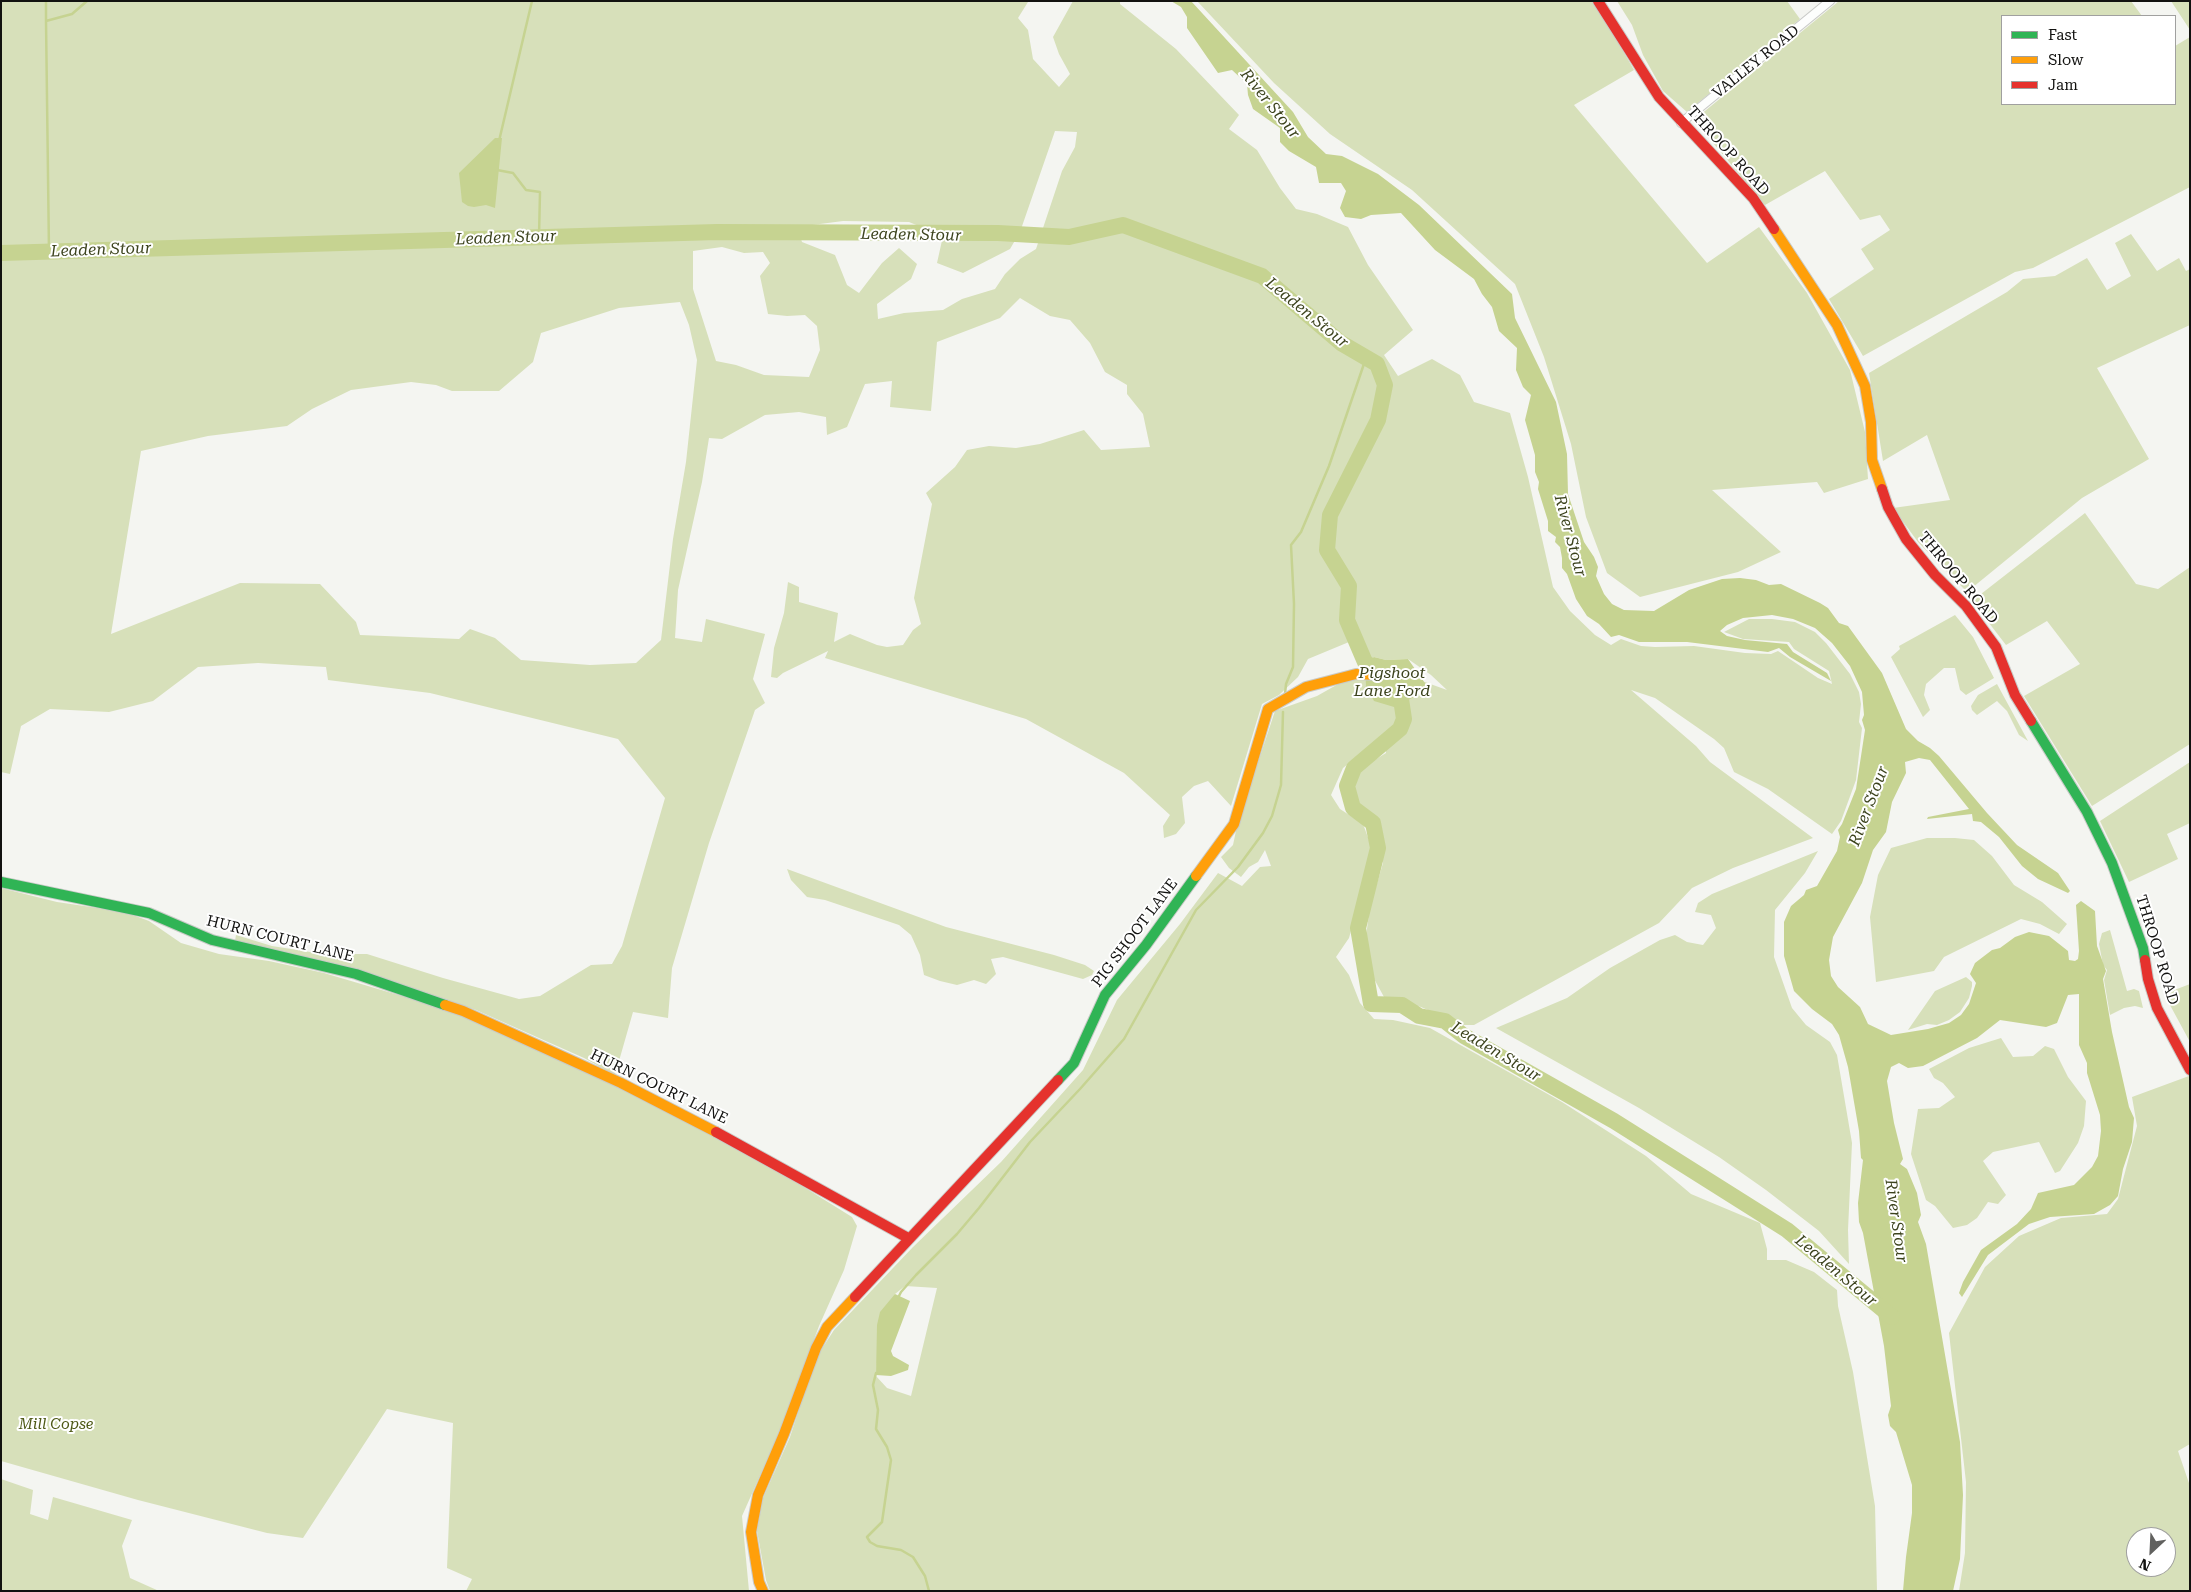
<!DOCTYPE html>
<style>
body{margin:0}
#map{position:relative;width:2191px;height:1592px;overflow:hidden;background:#f4f5f1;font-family:"Roboto Serif",serif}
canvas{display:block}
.frame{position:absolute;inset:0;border:2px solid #121210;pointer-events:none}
.legend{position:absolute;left:2001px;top:15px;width:175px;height:90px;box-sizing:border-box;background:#fff;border:1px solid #a0a09f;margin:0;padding:6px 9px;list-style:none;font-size:15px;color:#121210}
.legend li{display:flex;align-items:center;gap:10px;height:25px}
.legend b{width:25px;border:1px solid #a0a09f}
.north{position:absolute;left:2126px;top:1527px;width:50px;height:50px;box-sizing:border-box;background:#fff;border:1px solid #a0a09f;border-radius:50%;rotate:205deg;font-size:14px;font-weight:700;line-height:20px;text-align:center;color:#121210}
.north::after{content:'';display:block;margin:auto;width:18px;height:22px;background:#61615f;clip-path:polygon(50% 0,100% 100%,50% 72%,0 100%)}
</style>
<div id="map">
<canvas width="2191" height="1592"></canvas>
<div class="frame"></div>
<ul class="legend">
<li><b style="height:6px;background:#30b455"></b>Fast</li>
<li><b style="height:6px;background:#ff9f0a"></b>Slow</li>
<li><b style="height:6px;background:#e5322d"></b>Jam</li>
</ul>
<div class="north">N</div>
</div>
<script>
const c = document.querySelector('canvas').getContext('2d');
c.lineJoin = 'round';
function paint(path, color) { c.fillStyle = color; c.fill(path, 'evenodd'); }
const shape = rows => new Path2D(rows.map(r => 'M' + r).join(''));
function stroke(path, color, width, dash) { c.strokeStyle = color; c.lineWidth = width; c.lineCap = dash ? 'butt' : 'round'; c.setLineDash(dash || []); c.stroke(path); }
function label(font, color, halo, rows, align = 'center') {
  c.font = font + ' "Roboto Serif",serif'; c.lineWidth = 4; c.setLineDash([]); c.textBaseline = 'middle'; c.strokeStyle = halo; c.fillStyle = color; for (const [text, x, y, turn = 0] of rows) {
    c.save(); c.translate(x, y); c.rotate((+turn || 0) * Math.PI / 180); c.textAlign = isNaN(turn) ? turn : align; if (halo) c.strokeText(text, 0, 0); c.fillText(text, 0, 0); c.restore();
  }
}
paint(shape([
 [1,1,1037,1,1028,2,1018,18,1028,30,1033,59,1059,87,1070,74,1059,54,1053,37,1073,1,1120,1,1120,4,1176,49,1239,115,1229,129,1257,150,1280,188,1296,209,1317,214,1348,227,1368,265,1413,330,1384,355,1398,376,1432,359,1460,375,1474,402,1510,413,1528,477,1553,587,1570,611,1595,635,1611,645,1621,639,1641,646,1655,647,1694,646,1745,653,1771,654,1778,651,1818,678,1832,684,1829,671,1794,649,1789,642,1743,639,1724,632,1749,619,1772,619,1795,622,1815,632,1826,643,1850,674,1859,692,1861,704,1859,722,1862,728,1856,780,1841,821,1832,834,1768,789,1734,772,1724,748,1714,739,1655,698,1631,690,1696,746,1710,762,1813,838,1733,868,1692,888,1659,923,1474,1025,1462,1025,1421,1007,1384,997,1372,975,1366,936,1370,907,1383,863,1377,819,1359,805,1351,786,1360,769,1386,753,1385,735,1343,768,1331,795,1340,809,1363,824,1373,851,1349,938,1336,957,1349,975,1360,1003,1374,1019,1393,1020,1430,1028,1562,1102,1646,1156,1691,1194,1760,1223,1767,1249,1767,1260,1786,1260,1814,1272,1837,1290,1838,1306,1853,1372,1875,1506,1877,1591,770,1591,766,1580,757,1531,763,1498,790,1437,816,1358,834,1330,913,1247,1001,1162,1083,1070,1117,1000,1180,924,1218,873,1242,886,1260,867,1271,866,1265,850,1258,862,1249,867,1241,877,1229,868,1221,857,1233,845,1237,826,1275,711,1317,696,1356,674,1422,681,1447,690,1431,675,1408,659,1386,660,1374,657,1365,662,1349,642,1308,659,1298,677,1279,695,1262,704,1231,806,1208,781,1194,786,1182,797,1185,823,1176,834,1164,838,1163,826,1170,815,1124,773,1026,719,825,658,828,651,783,673,777,678,771,677,774,648,784,613,788,582,799,587,799,602,838,613,834,642,850,634,877,645,887,647,903,645,913,630,921,624,914,598,932,504,926,493,955,467,967,450,989,446,1016,448,1040,444,1084,430,1101,450,1150,447,1143,414,1127,394,1127,385,1105,372,1090,343,1070,320,1050,316,1020,298,1000,318,937,342,931,411,890,407,892,381,865,384,847,427,827,435,826,417,799,412,765,415,722,439,709,438,702,482,678,590,675,638,702,642,706,619,765,634,753,679,765,703,755,710,709,843,672,968,668,1018,633,1012,615,1075,584,1058,476,1010,411,988,358,970,235,941,236,935,272,946,323,954,367,954,443,978,519,999,540,996,591,965,612,964,622,946,665,798,618,739,430,693,328,680,326,667,258,663,198,667,153,701,109,712,50,709,21,726,10,774,1,772],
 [1055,131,1077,132,1075,147,1062,171,1036,249,1020,259,1005,274,995,289,962,299,943,310,904,313,878,319,877,304,911,279,917,264,899,248,882,263,859,293,847,285,835,255,802,242,797,227,843,221,909,222,943,236,937,263,963,273,1010,249,1020,232],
 [722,247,744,253,763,252,770,263,760,276,768,314,787,316,805,315,817,326,820,350,809,377,764,375,736,365,716,361,693,289,693,251],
 [680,302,689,325,697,360,686,462,673,539,661,640,636,663,590,665,521,660,495,638,470,629,459,639,360,635,356,622,320,584,240,583,111,634,141,451,208,436,287,426,312,409,351,390,411,382,436,385,452,391,499,391,533,362,541,333,619,308],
 [905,1286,937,1288,911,1396,887,1388,876,1376,877,1362,895,1294],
 [1197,1,1594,1,1634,70,1574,105,1707,263,1759,227,1807,293,1850,370,1865,432,1868,479,1824,493,1817,482,1712,490,1781,552,1738,572,1640,597,1607,573,1586,517,1571,444,1544,357,1515,284,1412,190,1330,134,1274,83],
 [1617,1,1787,1,1800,19,1687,112,1663,91,1643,55,1632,25],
 [1839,1,2131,1,2142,16,2002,16,2002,104,2175,104,2175,46,2190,37,2190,187,2033,268,2015,272,1863,356,1829,299,1874,269,1861,249,1890,230,1880,215,1860,220,1825,171,1765,205,1694,120],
 [2171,1,2190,1,2190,30],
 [2131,234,2157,271,2179,258,2186,271,2190,269,2190,325,2097,368,2149,459,2082,498,1967,592,1918,542,1893,508,1950,500,1927,435,1883,461,1869,373,2007,292,2023,279,2055,276,2087,258,2107,290,2131,276,2115,243],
 [2085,513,2136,584,2158,589,2190,567,2190,744,2092,806,2024,696,2080,664,2047,621,2006,645,1972,601],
 [1955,615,1973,637,1994,678,1966,695,1960,690,1955,668,1944,668,1926,684,1924,695,1930,710,1923,717,1891,657,1900,649,1899,646],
 [1997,684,2028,741,2019,735,2007,711,1997,701,1977,715,1972,710,1971,706,1978,695],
 [2190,762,2190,823,2167,834,2178,859,2129,882,2100,821],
 [1927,838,1955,838,1974,840,1992,856,2014,885,2042,902,2067,924,2059,934,2040,924,2021,919,1944,957,1934,971,1876,982,1870,917,1878,875,1891,848],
 [1818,851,1805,873,1775,910,1774,957,1792,1008,1806,1025,1830,1042,1837,1055,1852,1143,1848,1230,1849,1264,1819,1231,1766,1190,1719,1157,1639,1108,1496,1028,1567,998,1610,968,1660,940,1675,935,1687,942,1703,945,1716,928,1711,915,1695,912,1698,903,1712,894],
 [787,869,946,927,1054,955,1085,965,1094,971,1092,975,1083,979,1003,957,991,959,996,974,986,984,974,980,957,985,940,981,924,975,920,955,911,935,899,925,825,900,807,897,791,880],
 [1,888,57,902,125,912,149,921,181,943,219,954,269,961,324,973,422,1002,492,1027,626,1091,718,1139,799,1184,852,1217,857,1226,844,1270,819,1326,779,1433,742,1516,749,1591,466,1591,472,1579,447,1568,453,1423,387,1409,303,1538,267,1533,138,1500,1,1461],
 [2110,930,2127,991,2134,989,2139,991,2143,1008,2135,1006,2124,1008,2110,1015,2104,980,2107,970,2103,965,2099,944,2102,933],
 [1966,977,1972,982,1972,986,1969,998,1960,1012,1949,1020,1937,1025,1927,1024,1908,1030,1935,991],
 [2190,984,2190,1042,2164,994],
 [2001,1038,2013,1057,2033,1056,2045,1046,2054,1049,2068,1077,2086,1101,2084,1126,2078,1143,2060,1171,2055,1173,2039,1142,1993,1152,1983,1161,2006,1195,1998,1204,1988,1202,1977,1218,1967,1225,1953,1228,1935,1206,1926,1200,1911,1154,1918,1109,1939,1108,1955,1097,1943,1083,1934,1078,1929,1069,1969,1048],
 [2189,1076,2190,1444,2178,1451,2190,1486,2190,1591,1959,1591,1965,1553,1966,1482,1949,1333,1985,1267,2019,1236,2061,1218,2107,1214,2118,1199,2137,1126,2132,1097],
 [2136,1537,2166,1537,2166,1567,2136,1567],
 [1,1479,33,1490,30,1514,48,1520,53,1497,132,1520,122,1546,130,1578,159,1591,1,1591]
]), '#d7e0ba');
paint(shape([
 [1171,1,1191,1,1293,112,1308,137,1326,154,1342,156,1378,174,1419,205,1512,294,1515,318,1556,402,1567,454,1568,494,1584,542,1594,557,1598,567,1596,576,1604,594,1612,604,1624,610,1654,611,1689,590,1722,579,1740,578,1756,580,1769,585,1781,584,1820,603,1828,608,1839,623,1848,626,1882,673,1906,729,1918,741,1930,748,1939,756,1987,813,2017,845,2058,873,2070,891,2068,893,2038,879,2022,866,1999,837,1981,822,1973,821,1972,814,1927,819,1928,817,1969,809,1930,760,1919,758,1905,762,1906,773,1892,802,1886,832,1873,850,1862,883,1833,937,1829,960,1831,976,1838,987,1860,1007,1868,1024,1891,1035,1928,1029,1949,1023,1961,1015,1969,1004,1976,983,1970,974,1975,963,1992,950,2000,948,2015,937,2029,932,2049,936,2068,951,2069,960,2075,961,2078,959,2079,951,2076,905,2081,901,2095,911,2097,946,2106,971,2103,979,2112,1032,2129,1107,2134,1118,2132,1142,2123,1169,2118,1196,2110,1205,2094,1214,2050,1217,2029,1224,1988,1255,1962,1297,1959,1293,1963,1282,1981,1250,2017,1224,2031,1209,2038,1193,2074,1185,2092,1167,2098,1156,2101,1131,2100,1115,2087,1073,2087,1063,2079,1045,2079,994,2068,995,2057,1023,2046,1027,2000,1020,1977,1038,1923,1066,1908,1068,1899,1063,1891,1067,1887,1081,1894,1123,1903,1159,1900,1164,1907,1169,1917,1193,1921,1215,1918,1222,1926,1244,1960,1442,1963,1495,1960,1559,1953,1591,1903,1591,1906,1557,1912,1513,1912,1485,1896,1432,1890,1426,1888,1415,1891,1406,1884,1346,1863,1233,1859,1222,1858,1203,1863,1160,1861,1158,1859,1131,1848,1067,1839,1035,1832,1024,1812,1009,1794,991,1784,956,1784,922,1791,906,1804,895,1806,890,1817,886,1837,851,1840,837,1838,830,1842,824,1856,789,1865,730,1862,720,1864,715,1862,692,1850,666,1832,643,1815,628,1793,619,1772,615,1743,618,1727,625,1720,631,1727,636,1745,640,1787,644,1793,652,1827,673,1831,681,1790,657,1779,648,1768,652,1687,642,1639,642,1619,635,1611,637,1599,624,1587,616,1576,599,1567,574,1562,568,1562,558,1560,547,1555,542,1556,537,1548,531,1548,521,1538,489,1539,482,1535,472,1535,455,1525,420,1531,395,1523,387,1516,370,1517,348,1499,331,1492,307,1482,294,1474,279,1435,250,1401,213,1371,215,1361,219,1345,217,1340,208,1346,191,1341,183,1319,183,1316,167,1289,151,1280,142,1280,128,1253,109,1248,95,1247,84,1232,70,1218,73,1187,28,1187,17,1181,7],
 [495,138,502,138,495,208,486,205,474,207,468,206,462,202,459,173],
 [1374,657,1386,660,1408,659,1427,686,1418,695,1394,707,1374,701,1366,686,1365,662],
 [895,1294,910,1301,891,1351,893,1356,909,1365,908,1370,891,1376,876,1375,877,1325,880,1312]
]), '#c6d391');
stroke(shape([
 [46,1,46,21],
 [499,141,532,1],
 [497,170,513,173,526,190,540,192,539,237],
 [49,252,46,21,72,14,87,1],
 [1285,694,1286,684,1293,667,1294,604,1291,545,1301,532,1329,466,1366,358],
 [898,1298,901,1292,916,1275,957,1234,979,1208,1030,1142,1080,1089,1124,1039,1196,910,1238,867,1263,833,1272,816,1281,785,1283,712],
 [876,1373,873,1385,878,1410,876,1429,887,1447,891,1460,882,1522,867,1537,870,1542,877,1546,901,1550,913,1557,925,1576,929,1591]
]), '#c6d391', 2.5);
stroke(shape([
 [1,253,717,232,998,233,1069,237,1123,225,1262,276,1341,343,1377,364,1385,385,1378,420,1330,515,1327,550,1349,586,1347,620,1365,662,1399,686,1404,719,1400,729,1354,768,1347,786,1353,808,1373,823,1378,848,1358,928,1371,1004,1402,1005,1419,1016,1445,1021,1464,1036,1614,1121,1787,1230,1892,1317]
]), '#c6d391', 16);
const street = shape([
 [1681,123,1830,1]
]);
const fast = shape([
 [2031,721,2087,812,2112,863,2143,948,2145,960],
 [1,882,149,913,212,940,356,974,445,1005],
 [1058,1080,1074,1063,1105,995,1146,945,1196,876]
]);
const slow = shape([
 [1774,229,1837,325,1865,386,1871,422,1872,460,1882,489],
 [1196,876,1234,824,1268,709,1306,687,1356,674,1377,675],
 [445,1005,463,1011,621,1083,716,1132],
 [763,1591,759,1582,751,1532,758,1495,784,1434,816,1348,827,1327,855,1297]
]);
const jam = shape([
 [1598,1,1659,97,1753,198,1774,229],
 [1882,489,1888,507,1906,539,1935,575,1966,606,1996,647,2015,695,2031,721],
 [2145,960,2148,979,2157,1008,2190,1070],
 [716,1132,908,1238],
 [855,1297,1058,1080]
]);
stroke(street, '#c9cac7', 10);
stroke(fast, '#c9cac7', 12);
stroke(slow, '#c9cac7', 12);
stroke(jam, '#c9cac7', 12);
stroke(street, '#fdfefd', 8);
stroke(fast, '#30b455', 10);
stroke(slow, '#ff9f0a', 10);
stroke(jam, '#e5322d', 10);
label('15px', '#121210', '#fff', [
 ["VALLEY ROAD",1756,62,-39],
 ["THROOP ROAD",1728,151,48],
 ["THROOP ROAD",1958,578,50],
 ["PIG SHOOT LANE",1135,933,-53],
 ["HURN COURT LANE",280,939,14],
 ["THROOP ROAD",2157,950,73],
 ["HURN COURT LANE",659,1087,26]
]);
label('italic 15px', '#4e5916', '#fff', [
 ["Mill Copse",56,1425]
]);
label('italic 16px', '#3c431d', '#fff', [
 ["River Stour",1270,104,51],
 ["Leaden Stour",911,235,1],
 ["Leaden Stour",506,238,-2],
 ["Leaden Stour",101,250,-2],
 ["Leaden Stour",1307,313,39],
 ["River Stour",1570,536,75],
 ["Pigshoot",1392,673],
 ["Lane Ford",1392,691],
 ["River Stour",1869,806,-69],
 ["Leaden Stour",1496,1052,31],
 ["River Stour",1896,1221,82],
 ["Leaden Stour",1836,1271,40]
]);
</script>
